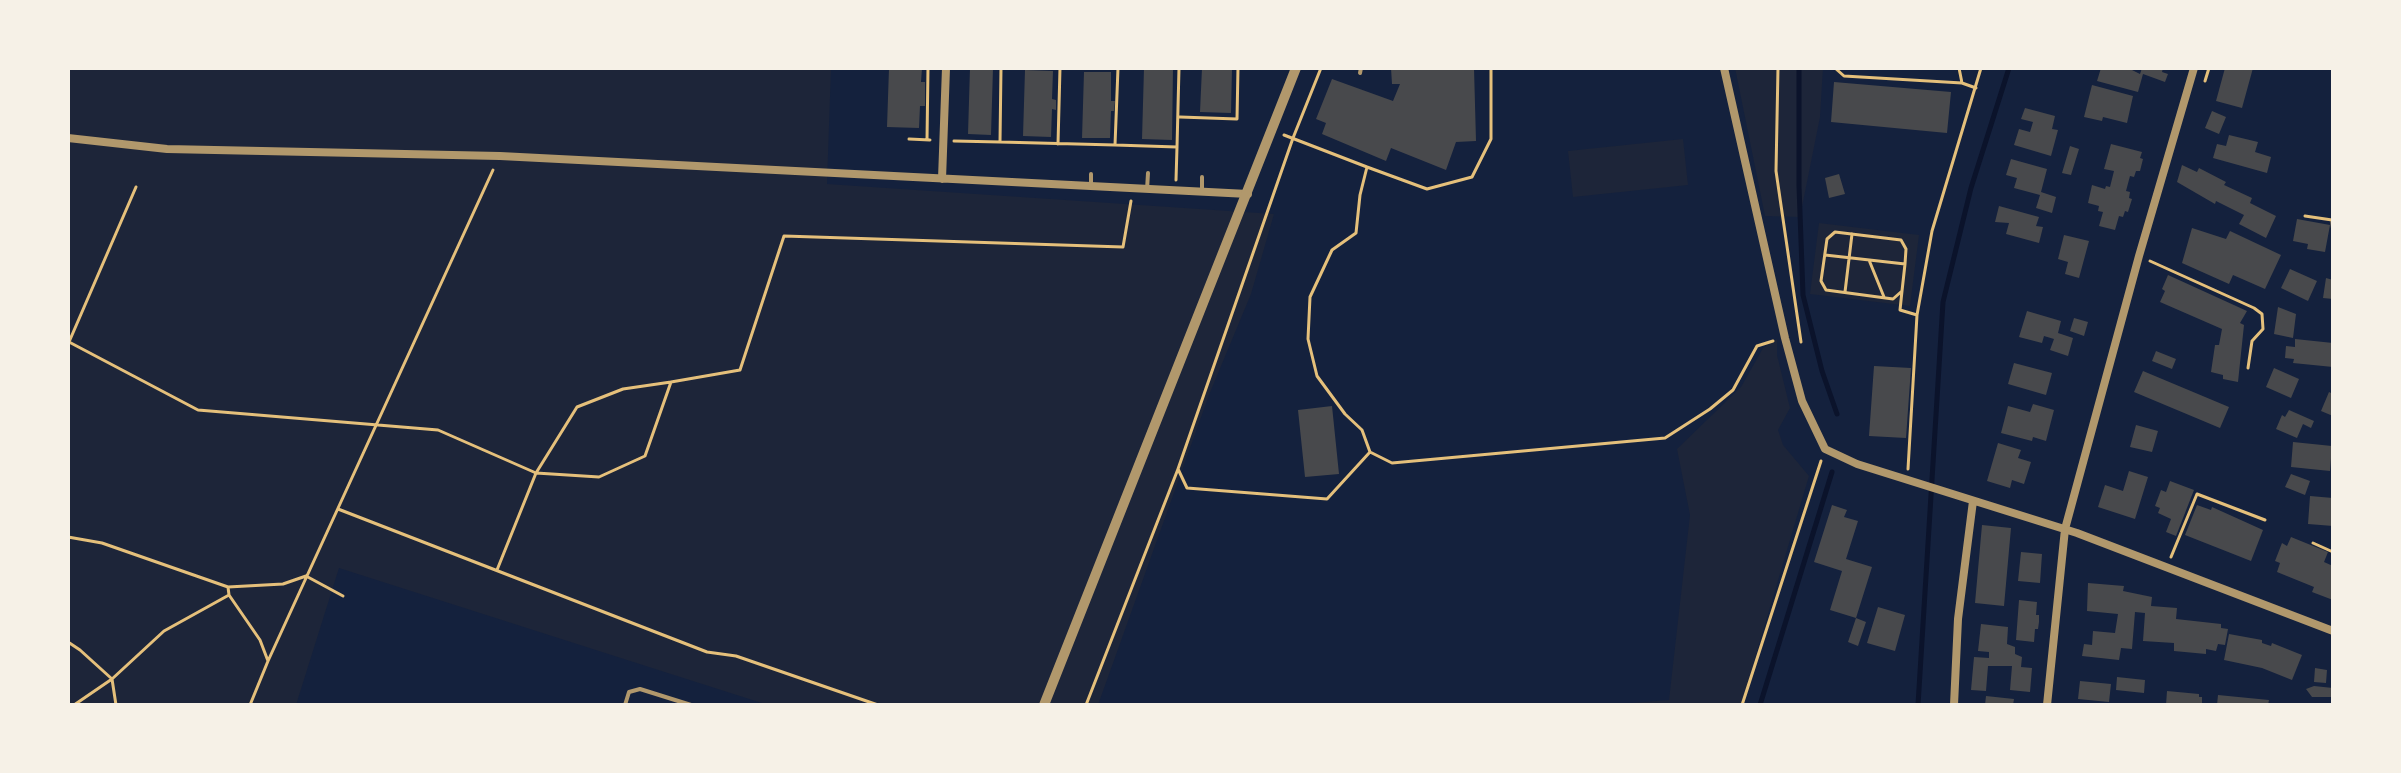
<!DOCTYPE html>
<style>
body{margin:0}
#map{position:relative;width:2401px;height:773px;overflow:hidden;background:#14213d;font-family:"IBM Plex Sans",sans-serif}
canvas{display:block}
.frame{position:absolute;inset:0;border:70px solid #f6f1e7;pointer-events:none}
</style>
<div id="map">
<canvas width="2401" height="773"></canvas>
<div class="frame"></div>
</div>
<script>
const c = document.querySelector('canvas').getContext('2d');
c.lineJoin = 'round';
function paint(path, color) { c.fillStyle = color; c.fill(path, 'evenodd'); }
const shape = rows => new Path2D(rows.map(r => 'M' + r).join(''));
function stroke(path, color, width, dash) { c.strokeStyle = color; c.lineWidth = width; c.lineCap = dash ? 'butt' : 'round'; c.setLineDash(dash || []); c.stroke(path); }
paint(shape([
 [68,68,831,68,827,184,1274,214,1251,294,1209,395,1098,705,768,705,339,568,296,705,68,705],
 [1735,68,1823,68,1820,117,1800,217,1765,216],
 [1683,139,1688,185,1573,197,1568,151],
 [1819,223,1919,235,1910,306,1810,294],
 [1777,339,1777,355,1790,408,1778,430,1783,445,1809,476,1741,705,1606,705,1669,700,1690,515,1677,449,1741,387,1763,348]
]), '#1d2539');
stroke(shape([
 [1799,68,1799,186,1803,295,1822,371,1837,414],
 [1760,705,1832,472],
 [1918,705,1943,302,1971,188,2009,68]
]), '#0b132b', 5);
paint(shape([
 [889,68,922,68,921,82,925,82,925,106,920,106,919,128,887,127],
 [970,68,993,68,991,135,968,134],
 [1144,68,1173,68,1172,140,1142,139],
 [1202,68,1232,68,1231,113,1200,112],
 [1391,68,1474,68,1476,141,1456,142,1446,170,1391,148,1386,161,1322,134,1326,123,1316,119,1332,79,1393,101,1400,84,1392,84],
 [2101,68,2128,68,2140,74,2142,68,2163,68,2162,72,2168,74,2165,82,2143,74,2138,92,2097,81],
 [2225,68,2253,68,2242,108,2216,101],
 [1025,70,1053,71,1052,99,1056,100,1056,110,1052,109,1051,137,1023,136],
 [1084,72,1111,72,1111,101,1115,101,1114,111,1111,111,1110,138,1082,138],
 [1834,82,1951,92,1947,133,1831,122],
 [2092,85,2133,96,2127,123,2103,117,2102,121,2084,117],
 [2025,108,2055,116,2052,129,2058,130,2051,156,2014,145,2019,129,2030,132,2033,122,2021,119],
 [2212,111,2226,117,2219,134,2205,128],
 [2229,135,2258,142,2255,152,2271,157,2267,173,2213,158,2217,144,2226,146],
 [2111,144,2142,152,2140,158,2143,159,2140,171,2136,171,2134,177,2130,176,2126,191,2130,192,2129,198,2132,199,2128,212,2125,211,2123,217,2119,216,2115,230,2099,226,2103,212,2098,211,2099,206,2088,203,2092,185,2105,189,2106,186,2110,187,2114,171,2104,169],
 [2070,146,2079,149,2071,175,2062,173],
 [2011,159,2047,169,2041,192,2056,197,2052,213,2036,208,2040,195,2014,188,2017,178,2006,175],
 [2182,165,2197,172,2199,168,2226,182,2224,185,2252,198,2250,203,2276,216,2266,238,2239,224,2244,215,2216,201,2215,204,2177,182],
 [1839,174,1845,194,1829,198,1825,178],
 [1999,206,2039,217,2036,226,2043,227,2039,243,2006,234,2009,223,1995,222],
 [2297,219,2330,225,2325,252,2307,249,2308,244,2293,241],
 [2192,228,2226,239,2230,231,2281,255,2265,289,2233,275,2229,284,2182,263],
 [2064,235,2089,241,2079,278,2065,274,2068,262,2058,259],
 [2290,269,2317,281,2308,301,2281,288],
 [2168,275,2247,311,2240,323,2244,325,2238,382,2223,379,2223,375,2211,372,2215,345,2219,345,2222,329,2160,302,2165,291,2162,289],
 [2326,278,2333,280,2333,299,2323,298],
 [2278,307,2296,314,2293,338,2274,334],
 [2027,311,2061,321,2058,333,2073,338,2068,356,2050,350,2054,339,2044,336,2042,343,2019,337],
 [2074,318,2088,322,2084,336,2070,331],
 [2295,339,2333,343,2333,367,2293,363,2294,359,2285,358,2286,346,2295,347],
 [2156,351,2176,359,2172,369,2152,361],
 [2014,363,2052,373,2046,395,2008,384],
 [1874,366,1911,368,1906,438,1869,436],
 [2274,368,2299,379,2291,398,2266,387],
 [2143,371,2229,407,2220,428,2134,392],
 [2329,392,2333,394,2333,416,2321,411],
 [2033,404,2054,410,2046,441,2033,437,2032,441,2001,433,2008,406,2030,412],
 [1332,406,1339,474,1305,477,1298,410],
 [2289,410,2314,421,2311,428,2303,424,2297,438,2276,429,2282,415,2285,417],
 [2136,425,2158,431,2152,452,2130,447],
 [2293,442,2332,446,2330,471,2291,467],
 [1998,443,2021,450,2018,458,2031,462,2024,484,2012,480,2010,488,1987,481],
 [2129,471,2148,477,2135,519,2098,507,2105,485,2123,491],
 [2291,474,2310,481,2305,495,2285,487],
 [2170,481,2194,490,2176,536,2166,532,2171,519,2158,513,2160,508,2155,506,2161,490,2166,492],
 [2310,496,2333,498,2333,526,2308,524],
 [1832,505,1847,510,1844,517,1858,521,1846,559,1872,567,1856,618,1866,622,1858,646,1848,642,1856,618,1830,610,1842,571,1814,562],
 [2197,505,2211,510,2212,507,2263,530,2251,561,2185,535],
 [1982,525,2011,528,2004,606,1975,603],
 [2291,537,2328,552,2324,562,2333,566,2333,600,2312,592,2314,587,2277,572,2280,563,2275,561,2282,543,2287,546],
 [2021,552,2042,554,2040,583,2018,581],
 [2088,583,2124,586,2123,591,2152,597,2151,606,2177,608,2176,619,2221,624,2221,628,2228,629,2225,645,2218,644,2216,651,2206,649,2206,654,2174,651,2174,643,2143,641,2145,613,2135,612,2132,649,2121,648,2119,660,2082,656,2084,644,2092,645,2093,631,2115,633,2118,614,2087,611],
 [2019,600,2037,602,2036,615,2039,615,2039,622,2038,629,2035,629,2034,642,2016,640],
 [1878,607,1905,615,1895,651,1867,643],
 [1981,624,2008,627,2007,644,2015,647,2015,654,2022,657,2021,667,2032,668,2030,692,2010,690,2012,666,1988,666,1986,691,1971,690,1974,657,1989,658,1989,652,1978,651],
 [2229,634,2262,640,2262,643,2271,646,2272,643,2302,655,2292,680,2262,668,2224,660],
 [2315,668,2327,670,2326,683,2314,682],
 [2117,677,2145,680,2144,693,2116,690],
 [2080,681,2111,684,2109,702,2078,699],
 [2314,686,2333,688,2333,697,2312,697,2306,689],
 [2167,691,2199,694,2199,697,2202,697,2202,705,2166,705],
 [2218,695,2269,700,2268,705,2217,705],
 [1986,696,2014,699,2013,705,1985,705]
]), '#48494c');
stroke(shape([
 [1778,68,1776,171,1801,342],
 [1835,68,1844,76,1962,83,1976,88],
 [1959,68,1962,83],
 [2205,81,2209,68],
 [1180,117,1237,119,1238,68],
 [1284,135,1367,167,1360,195,1356,233,1332,250,1310,297,1308,339,1317,376,1345,414,1362,430,1370,452],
 [909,139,930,140],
 [927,140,928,68],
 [954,141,1000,142,1001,68],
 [1000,142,1115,145,1118,68],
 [1058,144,1060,68],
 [1115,145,1177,147,1179,68],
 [1367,167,1427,189,1472,177,1491,139,1491,68],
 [1176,180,1177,147],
 [2305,216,2332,220,2333,237],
 [1825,255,1905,264],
 [1869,260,1884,297],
 [2150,261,2254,308,2262,314,2263,329,2252,341,2248,368],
 [1902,291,1893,299,1826,290,1821,281,1827,239,1835,232,1901,240,1906,249,1905,264,1902,291,1900,310,1917,315],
 [1845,292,1852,234],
 [69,342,136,187],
 [68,343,69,342,198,410,438,430,536,473,577,407,623,389,671,382],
 [1178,469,1187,488,1327,499,1370,452,1392,463,1665,438,1710,409,1733,390,1757,346,1773,341],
 [1908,469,1917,315,1932,231,1981,68],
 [338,509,707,652,736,656,878,705],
 [68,537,102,543,228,587,283,584,306,576,343,596],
 [2313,543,2333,552],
 [2171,557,2197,494,2265,520],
 [497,570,536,473,599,477,645,456,671,382,740,370,784,236,1123,247,1131,201],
 [228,587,229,595,260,640,268,661,250,705],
 [68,642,80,650,112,679,116,705],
 [268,661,493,170],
 [74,705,112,679,164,631,229,595],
 [1086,705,1178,469,1293,138,1321,68],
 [1742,705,1821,461]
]), '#e5c07b', 3);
stroke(shape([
 [1360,73,1361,68],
 [1091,187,1091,174],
 [1147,190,1148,173],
 [1202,191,1202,177],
 [625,705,629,692,640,689,691,705]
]), '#b1986c', 4);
stroke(shape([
 [1724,68,1785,338,1802,401,1825,449,1857,464,2077,533,2333,631],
 [68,138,167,149,500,156,1248,194],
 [942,179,946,68],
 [1954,705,1958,619,1973,501],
 [2047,705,2065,529,2139,256,2194,68]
]), '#b1986c', 8);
stroke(shape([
 [1044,705,1296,68]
]), '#b1986c', 10);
</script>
